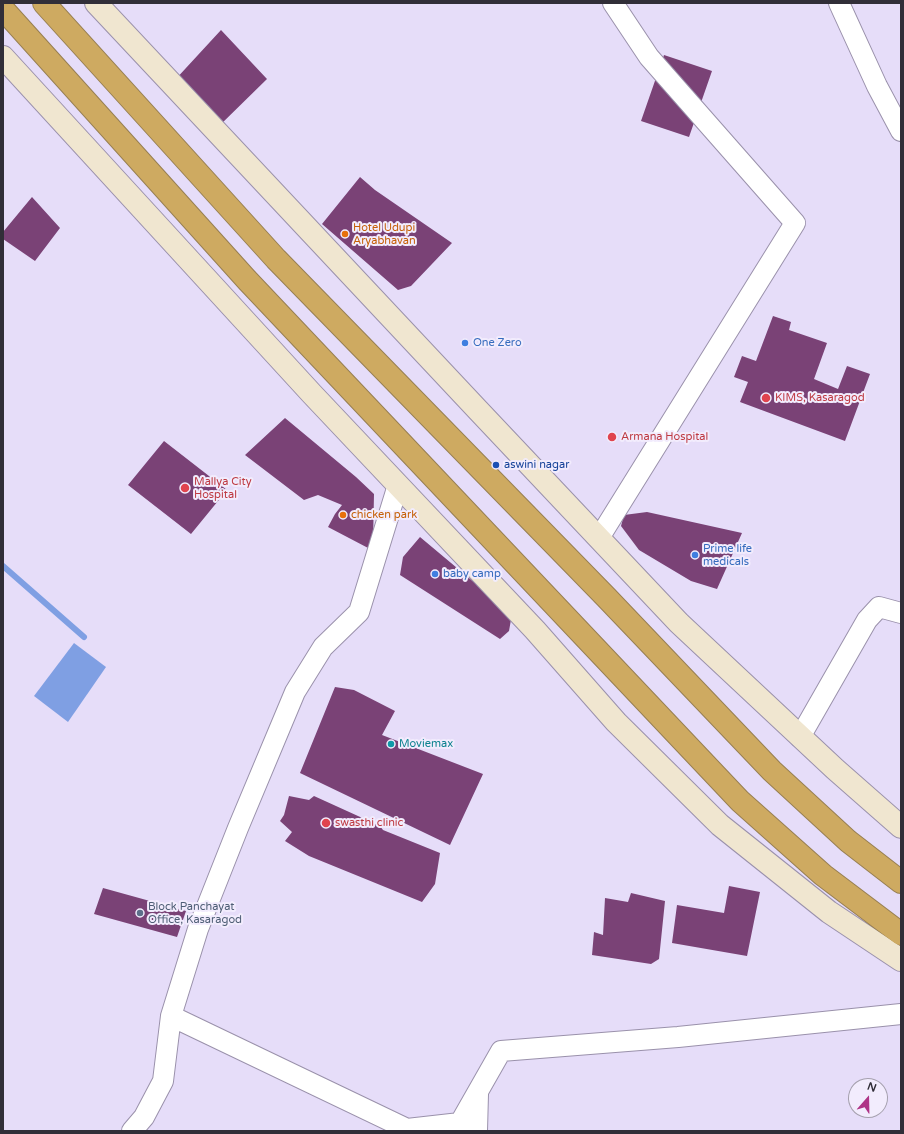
<!DOCTYPE html>
<style>
body{margin:0}
#map{position:relative;width:904px;height:1134px;overflow:hidden;background:#e6ddf9;font-family:"Varela Round",sans-serif}
canvas{display:block}
.frame{position:absolute;inset:0;border:4px solid #312e38;pointer-events:none}
.north{position:absolute;left:848px;top:1078px;width:40px;height:40px;box-sizing:border-box;background:#f2ecfd;border:1px solid #a5a0ae;border-radius:50%;rotate:20deg;font-size:11px;font-weight:700;line-height:16px;text-align:center;color:#312e38}
.north::after{content:'';display:block;margin:auto;width:14px;height:18px;background:#ae3386;clip-path:polygon(50% 0,100% 100%,50% 72%,0 100%)}
</style>
<div id="map">
<canvas width="904" height="1134"></canvas>
<div class="frame"></div>
<div class="north">N</div>
</div>
<script>
const c = document.querySelector('canvas').getContext('2d');
c.lineJoin = 'round';
function paint(path, color) { c.fillStyle = color; c.fill(path, 'evenodd'); }
const shape = rows => new Path2D(rows.map(r => 'M' + r).join(''));
function stroke(path, color, width, dash) { c.strokeStyle = color; c.lineWidth = width; c.lineCap = dash ? 'butt' : 'round'; c.setLineDash(dash || []); c.stroke(path); }
function label(font, color, halo, rows, align = 'center') {
  c.font = font + ' "Varela Round",sans-serif'; c.lineWidth = 4; c.setLineDash([]); c.textBaseline = 'middle'; c.strokeStyle = halo; c.fillStyle = color; for (const [text, x, y, turn = 0] of rows) {
    c.save(); c.translate(x, y); c.rotate((+turn || 0) * Math.PI / 180); c.textAlign = isNaN(turn) ? turn : align; if (halo) c.strokeText(text, 0, 0); c.fillText(text, 0, 0); c.restore();
  }
}
paint(shape([
 [74,643,106,667,68,722,34,696]
]), '#7f9fe3');
stroke(shape([
 [3,566,84,637]
]), '#7f9fe3', 6);
paint(shape([
 [221,30,267,79,216,129,174,81],
 [664,55,712,71,689,137,641,121],
 [360,177,375,190,452,243,411,286,398,290,322,224],
 [32,197,60,228,35,261,3,239,3,232],
 [773,316,791,322,789,330,827,343,814,379,838,389,847,366,870,374,845,441,740,402,748,382,734,377,742,356,756,361],
 [285,418,356,477,374,494,373,543,370,549,328,527,335,514,342,505,318,495,304,500,245,455],
 [164,441,227,490,191,534,128,485],
 [647,512,742,533,717,589,691,581,639,550,621,526,624,515],
 [420,537,512,614,509,631,500,639,400,575,403,557],
 [335,687,354,690,395,711,382,735,483,774,450,845,300,773],
 [289,796,309,800,314,796,380,826,383,830,440,853,435,884,422,902,309,856,285,841,292,832,280,821,284,815],
 [729,886,760,892,747,956,672,943,677,905,724,913],
 [103,888,186,911,177,937,94,914],
 [631,893,665,901,659,959,651,964,592,955,594,932,603,935,605,898,628,902]
]), '#7a4276');
const street = shape([
 [839,3,877,86,901,131],
 [599,538,795,223,649,57,613,3],
 [800,737,867,620,879,607,901,613],
 [171,1016,407,1129,460,1123,501,1051,678,1037,901,1014],
 [132,1131,144,1117,163,1081,171,1016,198,929,238,828,295,692,323,647,359,612,398,485],
 [477,1131,478,1094]
]);
const secondary = shape([
 [96,3,476,408,679,623,835,769,901,827],
 [3,57,312,394,535,630,616,722,720,825,829,912,901,960]
]);
const highway = shape([
 [44,3,276,259,606,597,772,771,848,841,901,882],
 [3,9,247,280,740,801,823,875,901,934]
]);
stroke(street, '#9a91ab', 22);
stroke(secondary, '#9a91ab', 24);
stroke(highway, '#977f53', 24);
stroke(street, '#fff', 20);
stroke(secondary, '#f0e6d0', 22);
stroke(highway, '#ceaa61', 22);
for (const [x, y, r, color] of [
 [345,234,4,"#e8710a"],
 [465,343,4,"#3f7fe0"],
 [766,398,5,"#e0444e"],
 [612,437,5,"#e0444e"],
 [496,465,4,"#1a4fb4"],
 [185,488,5,"#e0444e"],
 [343,515,4,"#e8710a"],
 [695,555,4,"#3f7fe0"],
 [435,574,4,"#3f7fe0"],
 [391,744,4,"#0f9aa8"],
 [326,823,5,"#e0444e"],
 [140,913,4,"#5c6f8a"]
]) { const dot = new Path2D(); dot.arc(x, y, r, 0, 2 * Math.PI); c.fillStyle = color; c.fill(dot); stroke(dot, '#f2ecfd', 1.5); }
label('11px', '#c56008', '#f2ecfd', [
 ["Hotel Udupi",353,228],
 ["Aryabhavan",353,241],
 ["chicken park",351,515]
], 'left');
label('11px', '#366cbe', '#f2ecfd', [
 ["One Zero",473,343],
 ["Prime life",703,549],
 ["medicals",703,562],
 ["baby camp",443,574]
], 'left');
label('11px', '#be3a42', '#f2ecfd', [
 ["KIMS, Kasaragod",775,398],
 ["Armana Hospital",621,437],
 ["Mallya City",194,482],
 ["Hospital",194,495],
 ["swasthi clinic",335,823]
], 'left');
label('11px', '#164399', '#f2ecfd', [
 ["aswini nagar",504,465]
], 'left');
label('11px', '#0d838f', '#f2ecfd', [
 ["Moviemax",399,744]
], 'left');
label('11px', '#4e5e75', '#f2ecfd', [
 ["Block Panchayat",148,907],
 ["Office, Kasaragod",148,920]
], 'left');
</script>
